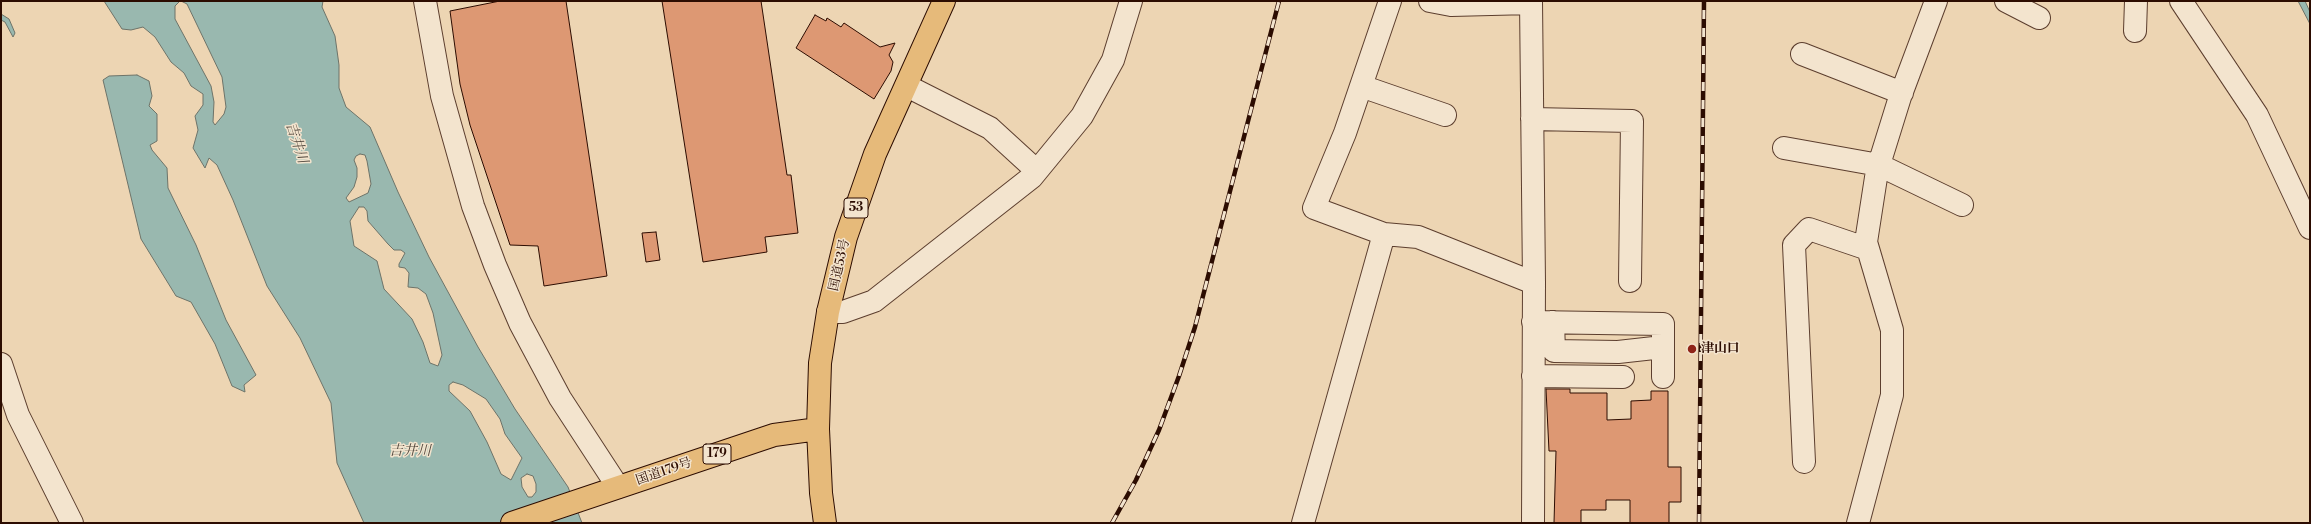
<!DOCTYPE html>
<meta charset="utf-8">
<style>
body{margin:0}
#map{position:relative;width:2311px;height:524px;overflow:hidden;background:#edd5b3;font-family:"Libre Bodoni",serif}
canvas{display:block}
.frame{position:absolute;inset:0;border:2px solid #2c0c01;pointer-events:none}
</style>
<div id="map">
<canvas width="2311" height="524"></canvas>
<div class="frame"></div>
</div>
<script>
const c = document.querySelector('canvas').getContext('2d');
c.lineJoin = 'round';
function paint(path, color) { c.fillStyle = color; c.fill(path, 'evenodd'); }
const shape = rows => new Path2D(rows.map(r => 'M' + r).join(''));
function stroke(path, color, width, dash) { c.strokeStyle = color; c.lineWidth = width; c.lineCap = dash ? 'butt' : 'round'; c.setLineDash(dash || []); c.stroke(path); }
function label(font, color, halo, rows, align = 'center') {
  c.font = font + ' "Libre Bodoni","Noto Serif JP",serif'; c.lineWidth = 3; c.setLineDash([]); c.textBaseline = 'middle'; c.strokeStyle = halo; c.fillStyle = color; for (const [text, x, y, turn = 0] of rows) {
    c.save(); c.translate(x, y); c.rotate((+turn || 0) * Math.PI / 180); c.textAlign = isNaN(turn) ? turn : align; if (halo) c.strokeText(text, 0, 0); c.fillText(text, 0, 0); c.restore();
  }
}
const water = shape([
 [104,1,180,1,175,6,175,19,211,86,214,102,213,122,215,125,224,114,226,107,222,77,187,4,181,1,323,1,322,7,335,36,339,65,339,88,346,107,370,127,398,192,429,257,478,347,515,409,568,487,582,523,364,523,337,463,331,403,300,338,267,286,233,200,217,165,209,158,205,168,193,148,198,130,195,116,203,105,203,94,191,86,184,73,171,62,155,37,143,27,131,30,122,29,104,1],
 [360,154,365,155,367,161,371,184,368,193,349,202,346,198,354,187,357,177,357,168,354,160,356,156,360,154],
 [359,207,364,207,367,211,368,221,388,244,394,250,401,250,405,253,399,264,399,267,405,268,409,273,408,287,418,288,426,294,433,313,442,355,438,366,430,363,423,342,412,319,384,289,377,261,354,246,350,221,359,207],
 [453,382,463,385,486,399,500,419,505,434,522,458,511,480,501,474,487,442,470,411,449,391,449,385,453,382],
 [527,474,533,476,536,484,536,492,532,497,528,497,522,487,521,478,527,474],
 [2298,1,2305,1,2310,12,2310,24,2298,1],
 [1,14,9,19,15,33,13,37,5,22,1,20,1,14],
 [137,75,149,81,152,96,149,106,157,114,157,141,150,145,152,150,167,168,168,188,196,245,226,320,256,375,244,385,245,392,232,386,215,344,191,302,176,296,141,239,103,80,109,76,137,75]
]);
paint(water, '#99b8af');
stroke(water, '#6d7369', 1);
const building = shape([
 [500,1,566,1,607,276,544,286,538,246,510,245,470,125,460,84,450,11,500,1],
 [662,1,761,1,787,175,791,175,798,233,765,237,767,252,703,262,662,1],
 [815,15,826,21,827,18,841,27,844,23,880,47,895,43,889,55,893,62,891,71,874,99,796,48,815,15],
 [656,232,660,260,646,262,642,233,656,232],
 [1546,389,1570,389,1570,393,1607,393,1607,420,1631,419,1631,401,1651,400,1651,391,1668,391,1668,467,1681,467,1681,502,1669,502,1669,523,1630,523,1630,500,1606,500,1606,510,1581,510,1581,523,1554,523,1556,451,1549,451,1546,389]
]);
paint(building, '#dd9873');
stroke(building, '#2c0c01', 1);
const minor = shape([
 [425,1,442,96,473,206,495,265,520,323,560,398,618,487],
 [1390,1,1345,133,1314,208,1384,234,1418,237,1534,283],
 [1430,1,1451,5,1531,3],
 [1531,1,1534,283,1533,523],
 [2006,1,2039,18],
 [2181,1,2257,115,2310,228],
 [2135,31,2136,1],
 [1802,54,1902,93],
 [907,86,990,128,1037,171],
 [1361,86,1445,115],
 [1532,119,1632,121,1630,281],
 [1784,148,1879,165,1962,205],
 [828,312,843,312,874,301,1032,177,1082,116,1113,60,1131,1],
 [1533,322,1663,324,1663,377],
 [1553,322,1554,351,1618,352,1663,347],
 [1,364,18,415,72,523],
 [1533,376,1623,377],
 [1804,462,1794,245,1809,229,1868,249],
 [1303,523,1384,234],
 [1858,523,1892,395,1892,330,1866,242,1877,171,1900,97,1936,1]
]);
const highway = shape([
 [512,523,774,435,818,429],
 [825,523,821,493,818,429,820,363,828,312,846,237,875,154,944,1]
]);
stroke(minor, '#5c3e2e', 24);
stroke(highway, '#2c0c01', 24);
stroke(minor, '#f3e4ce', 22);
stroke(highway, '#e6ba7a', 22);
const rail = shape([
 [1112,523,1136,480,1159,430,1179,376,1195,327,1279,1],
 [1699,523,1704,1]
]);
stroke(rail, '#2c0c01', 4.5);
stroke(rail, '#f3e4ce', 3, [9]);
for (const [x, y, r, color] of [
 [1692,349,5,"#8f2418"]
]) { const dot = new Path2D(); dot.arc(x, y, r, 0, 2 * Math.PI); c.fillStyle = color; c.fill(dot); stroke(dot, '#f3e4ce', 1.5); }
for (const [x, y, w] of [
 [856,208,24],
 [717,454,28]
]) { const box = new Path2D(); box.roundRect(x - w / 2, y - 10, w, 20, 3); c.fillStyle = '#f3e4ce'; c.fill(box); stroke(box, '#2c0c01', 1); }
label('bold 12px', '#2c0c01', null, [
 ["53",856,208],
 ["179",717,454]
]);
label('13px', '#2c0c01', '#f3e4ce', [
 ["国道53号",840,265,-77],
 ["国道179号",664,472,-19]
]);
label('bold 13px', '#2c0c01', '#f3e4ce', [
 ["津山口",1701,349]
], 'left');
label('italic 14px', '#52483e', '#f3e4ce', [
 ["吉井川",296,143,72],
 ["吉井川",410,452]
]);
</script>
